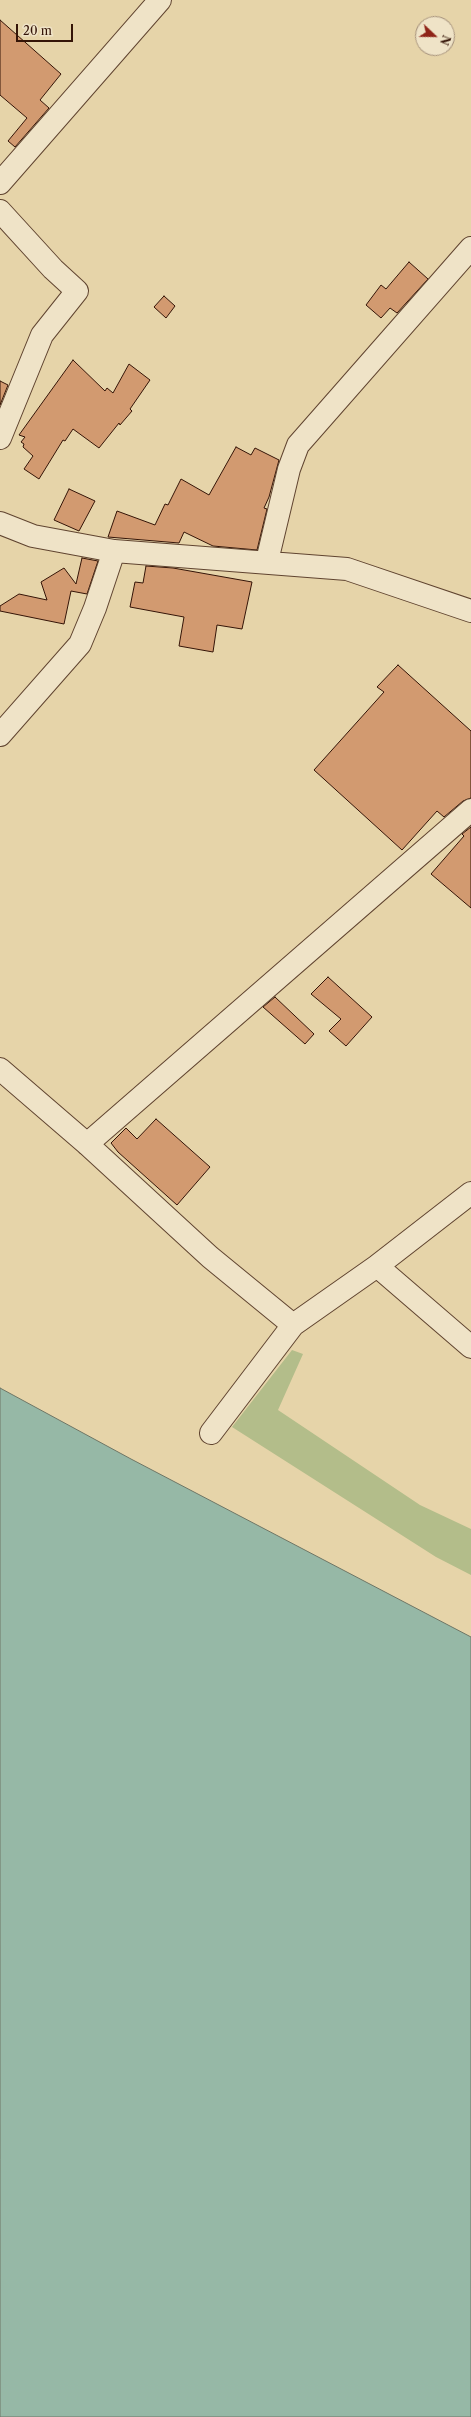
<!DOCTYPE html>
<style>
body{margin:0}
#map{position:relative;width:471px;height:2417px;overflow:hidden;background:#e6d4a9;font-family:"Libre Caslon Text",serif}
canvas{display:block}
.north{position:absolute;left:415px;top:16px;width:40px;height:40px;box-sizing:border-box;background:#efe3c7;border:1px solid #a4907a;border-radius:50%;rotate:112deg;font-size:11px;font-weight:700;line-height:16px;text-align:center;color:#341407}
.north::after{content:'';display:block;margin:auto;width:14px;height:18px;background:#8f2418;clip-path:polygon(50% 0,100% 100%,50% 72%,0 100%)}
.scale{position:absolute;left:16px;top:24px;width:57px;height:18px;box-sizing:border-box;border:2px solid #341407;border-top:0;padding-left:5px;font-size:12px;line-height:14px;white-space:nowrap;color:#341407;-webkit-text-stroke:3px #efe3c7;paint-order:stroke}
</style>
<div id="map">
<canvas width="471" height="2417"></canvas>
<div class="north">N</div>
<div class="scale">20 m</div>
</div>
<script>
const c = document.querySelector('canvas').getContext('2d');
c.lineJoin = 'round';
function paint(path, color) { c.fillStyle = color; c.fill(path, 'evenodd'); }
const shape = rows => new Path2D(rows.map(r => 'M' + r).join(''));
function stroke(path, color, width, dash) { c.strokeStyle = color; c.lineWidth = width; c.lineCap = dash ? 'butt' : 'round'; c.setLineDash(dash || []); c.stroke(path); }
paint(shape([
 [292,1350,303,1354,278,1410,420,1505,471,1529,471,1575,436,1557,232,1427]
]), '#b3bd8a');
const water = shape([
 [0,1388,131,1459,471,1637,471,2417,0,2417,0,1388]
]);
paint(water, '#96b8a6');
stroke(water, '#6f7666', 1);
const building = shape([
 [0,20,61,74,40,100,49,108,15,147,8,141,27,118,0,95,0,20],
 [409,262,428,279,397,313,390,308,381,318,366,305,381,285,386,289,409,262],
 [164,296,175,306,166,318,154,307,164,296],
 [73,360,105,391,107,388,113,393,129,364,150,380,130,409,132,411,120,425,119,423,99,448,73,429,65,441,63,440,39,479,24,469,33,456,23,447,24,444,21,442,25,437,19,435,73,360],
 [0,381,8,385,0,405,0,381],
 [236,447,251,455,255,448,279,460,269,497,264,508,267,509,257,550,213,546,184,532,179,543,108,537,117,511,155,525,165,504,168,505,181,479,209,495,236,447],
 [69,489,95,501,79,531,54,520,69,489],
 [82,558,98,561,87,594,71,591,64,624,0,611,0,606,19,594,47,600,41,582,64,568,76,584,82,558],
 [146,566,173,568,252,582,242,629,217,625,213,652,179,646,184,617,130,607,135,582,143,583,146,566],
 [398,665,471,731,471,798,463,801,444,817,437,811,402,850,314,770,384,692,377,687,398,665],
 [471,827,471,908,431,874,464,836,462,834,471,827],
 [328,977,372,1017,346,1046,329,1031,341,1019,311,994,328,977],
 [275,997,314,1034,305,1044,263,1007,275,997],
 [156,1119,210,1167,177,1205,118,1152,111,1143,126,1128,137,1139,156,1119]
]);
paint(building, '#d29a70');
stroke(building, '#341407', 1);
const street = shape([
 [0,183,160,0],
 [0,211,53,269,77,291,42,335,0,438],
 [0,523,33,536,114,551,347,569,471,611],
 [267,561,289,469,298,445,471,248],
 [0,735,80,644,95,608,114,551],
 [0,1069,87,1144,210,1257,293,1325],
 [87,1144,471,810],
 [377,1266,471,1347],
 [211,1433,293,1325,377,1266,471,1193]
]);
stroke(street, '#604430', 24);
stroke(street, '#efe3c7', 22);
</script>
